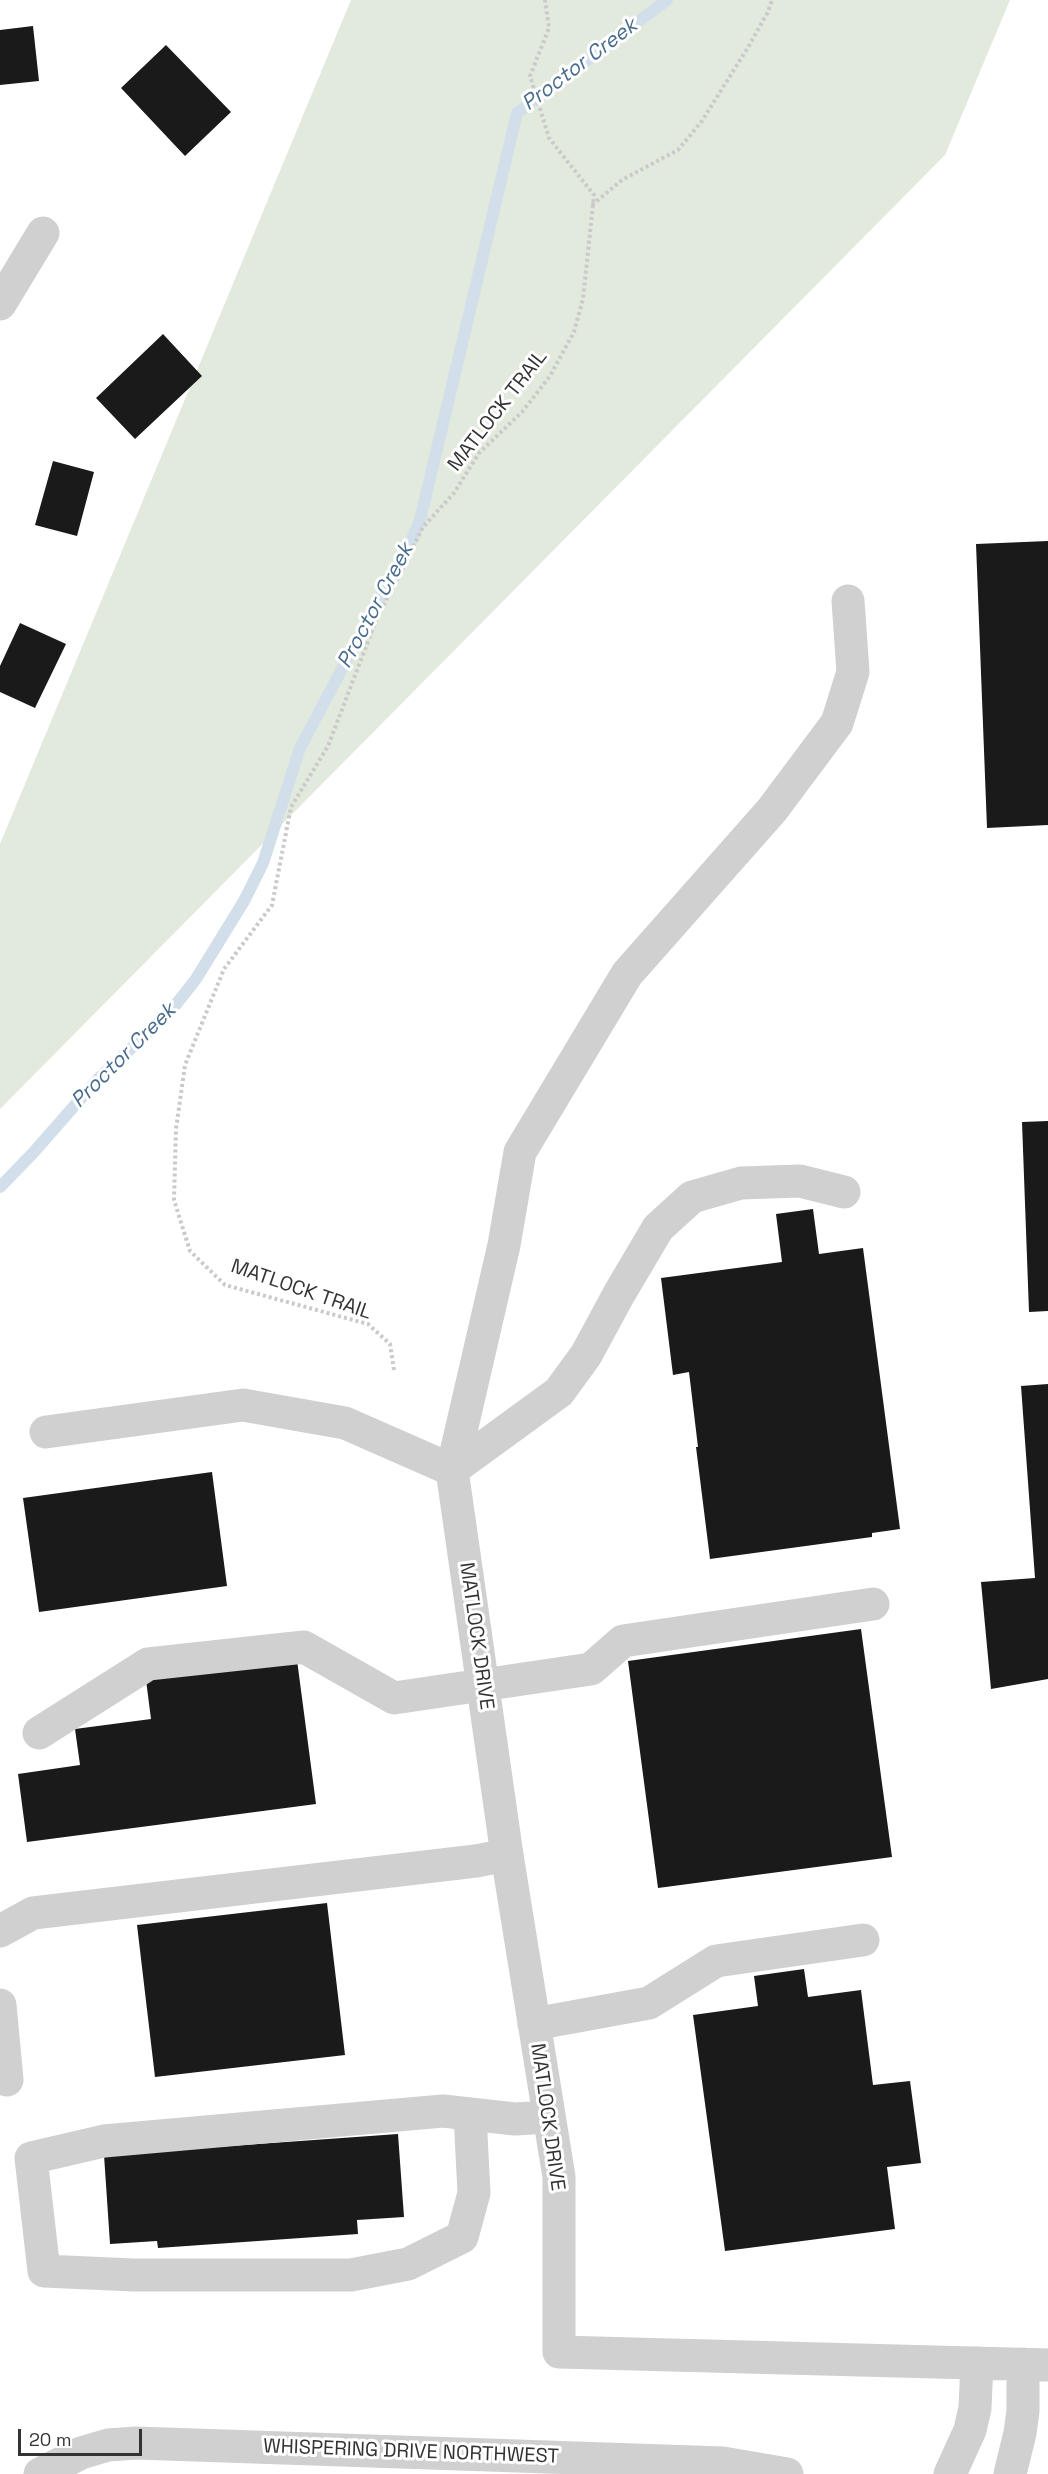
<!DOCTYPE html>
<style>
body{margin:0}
#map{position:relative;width:1048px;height:2474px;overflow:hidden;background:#fff;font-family:"Space Grotesk",sans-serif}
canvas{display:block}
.scale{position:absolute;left:18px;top:2429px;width:124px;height:27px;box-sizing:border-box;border:3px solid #333;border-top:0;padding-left:8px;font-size:18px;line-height:21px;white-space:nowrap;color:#333;-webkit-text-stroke:4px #fff;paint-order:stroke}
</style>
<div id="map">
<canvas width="1048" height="2474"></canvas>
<div class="scale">20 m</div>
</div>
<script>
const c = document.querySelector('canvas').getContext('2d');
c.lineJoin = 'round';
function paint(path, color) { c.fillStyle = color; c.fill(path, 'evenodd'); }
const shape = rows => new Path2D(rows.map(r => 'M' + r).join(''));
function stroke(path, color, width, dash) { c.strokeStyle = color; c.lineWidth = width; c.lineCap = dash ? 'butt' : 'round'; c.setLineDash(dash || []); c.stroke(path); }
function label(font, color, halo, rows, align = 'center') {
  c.font = font + ' "Space Grotesk",sans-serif'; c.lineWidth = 6; c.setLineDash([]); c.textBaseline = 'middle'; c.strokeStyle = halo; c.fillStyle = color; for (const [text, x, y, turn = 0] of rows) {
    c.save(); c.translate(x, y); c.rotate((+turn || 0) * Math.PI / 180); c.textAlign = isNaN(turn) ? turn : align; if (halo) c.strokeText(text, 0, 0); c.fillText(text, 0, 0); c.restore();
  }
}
paint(shape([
 [351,0,1010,0,945,155,0,1109,0,844]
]), '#e2e9dd');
stroke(shape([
 [0,1187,33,1153,98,1079,170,1012,196,979,244,901,263,863,300,748,377,603,399,569,420,520,517,113,667,0]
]), '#d2dfeb', 12);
paint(shape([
 [33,26,39,81,0,85,0,30],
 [166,45,231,112,185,156,121,88],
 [163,334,202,376,135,439,96,398],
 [53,461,94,472,77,536,35,525],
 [1048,541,1048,825,987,828,976,544],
 [20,623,66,644,35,708,0,692,0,666],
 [1048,1121,1048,1311,1029,1312,1022,1122],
 [813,1209,819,1254,863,1248,900,1529,872,1533,872,1537,710,1559,696,1447,698,1447,689,1372,673,1375,661,1278,782,1262,776,1214],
 [1048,1384,1048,1679,991,1689,981,1582,1035,1578,1021,1386],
 [212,1472,227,1586,39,1612,23,1498],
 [861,1629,892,1857,658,1888,628,1661],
 [297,1660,316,1804,27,1842,18,1774,80,1765,75,1729,151,1719,146,1680],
 [327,1903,345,2055,155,2077,137,1925],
 [804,1969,808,1997,861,1990,873,2085,910,2081,921,2163,887,2167,895,2229,725,2251,693,2015,758,2006,754,1976],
 [398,2134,404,2217,357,2220,358,2234,158,2248,157,2241,110,2244,104,2155]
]), '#1a1a1a');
stroke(shape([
 [592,205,622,180,678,150,702,121,747,49,768,12,772,0],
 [394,1370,390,1344,368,1324,225,1285,190,1251,174,1200,176,1129,185,1065,224,969,272,905,291,807,328,746,377,618,423,527,454,493,479,453,522,412,550,376,574,332,583,299,594,195,549,138,530,76,549,28,545,0]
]), '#cacaca', 4, [3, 3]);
stroke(shape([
 [0,304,43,233],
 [848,601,853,672,837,723,772,810,627,974,520,1152,504,1245,452,1470,507,1855,559,2177,559,2352,1048,2365],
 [46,1432,243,1405,345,1423,452,1470],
 [452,1470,559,1392,586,1355,619,1294,658,1228,692,1197,741,1183,800,1181,844,1192],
 [39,1733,148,1664,304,1647,394,1698,591,1669,623,1641,873,1604],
 [0,1931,33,1913,476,1861,507,1855],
 [0,2005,7,2080],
 [534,2024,649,2003,716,1961,863,1940],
 [470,2115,474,2193,462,2237,408,2264,351,2275,133,2275,44,2271,31,2158,104,2141,443,2111,515,2119,549,2117],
 [40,2474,81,2453,108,2445,136,2443,723,2463,787,2474],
 [950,2474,970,2430,975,2408,977,2363],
 [1010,2474,1020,2433,1023,2411,1023,2364]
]), '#d0d0d0', 33);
label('20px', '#333', '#fff', [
 ["MATLOCK TRAIL",498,411,-52],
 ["MATLOCK TRAIL",301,1290,19],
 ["MATLOCK DRIVE",476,1636,82],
 ["MATLOCK DRIVE",547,2117,82],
 ["WHISPERING DRIVE NORTHWEST",411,2452,2]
]);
label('italic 21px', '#486c8d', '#fff', [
 ["Proctor Creek",580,65,-37],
 ["Proctor Creek",376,606,-62],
 ["Proctor Creek",124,1056,-45]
]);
</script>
